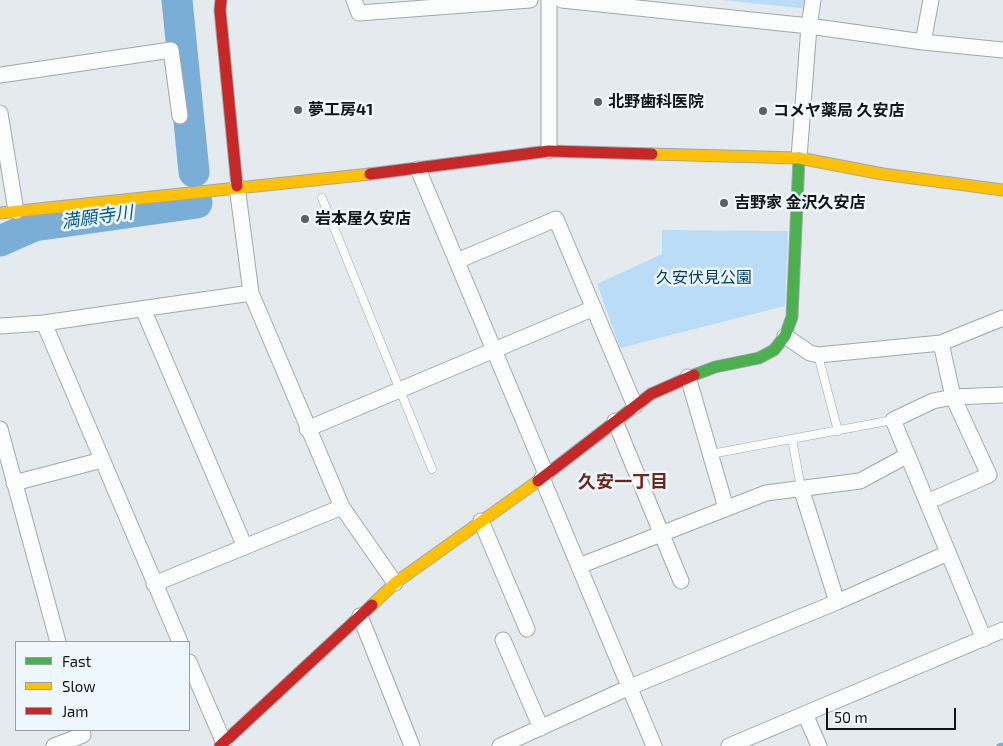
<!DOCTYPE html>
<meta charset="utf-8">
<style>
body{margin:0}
#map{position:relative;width:1003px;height:746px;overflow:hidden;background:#e5eaee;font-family:"Exo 2",sans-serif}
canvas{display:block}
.legend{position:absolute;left:15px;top:641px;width:175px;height:90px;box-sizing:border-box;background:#eff7fe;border:1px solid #979da2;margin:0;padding:6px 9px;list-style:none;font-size:15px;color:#121518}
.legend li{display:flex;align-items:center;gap:10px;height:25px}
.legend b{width:25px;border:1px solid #979da2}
.scale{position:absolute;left:826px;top:708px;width:130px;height:22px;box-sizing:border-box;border:2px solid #121518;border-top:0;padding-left:6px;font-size:15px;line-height:18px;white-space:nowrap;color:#121518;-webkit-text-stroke:4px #eff7fe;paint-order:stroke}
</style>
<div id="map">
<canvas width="1003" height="746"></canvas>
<ul class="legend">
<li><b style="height:6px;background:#4caf50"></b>Fast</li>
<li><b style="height:6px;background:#ffc107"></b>Slow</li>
<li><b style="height:6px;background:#c62828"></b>Jam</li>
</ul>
<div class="scale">50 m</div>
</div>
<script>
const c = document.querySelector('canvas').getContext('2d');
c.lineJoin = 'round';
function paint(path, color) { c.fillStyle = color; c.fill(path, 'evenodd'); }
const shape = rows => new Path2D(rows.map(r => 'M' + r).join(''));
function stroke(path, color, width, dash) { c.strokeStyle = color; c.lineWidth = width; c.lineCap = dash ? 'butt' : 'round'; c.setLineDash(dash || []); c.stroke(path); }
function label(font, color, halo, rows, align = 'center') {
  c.font = font + ' "Exo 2","Noto Sans JP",sans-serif'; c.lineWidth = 5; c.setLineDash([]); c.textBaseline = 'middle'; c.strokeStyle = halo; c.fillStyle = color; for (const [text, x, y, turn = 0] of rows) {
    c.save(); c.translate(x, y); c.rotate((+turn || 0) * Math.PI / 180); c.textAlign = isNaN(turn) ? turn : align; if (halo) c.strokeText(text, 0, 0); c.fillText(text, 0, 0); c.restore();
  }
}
paint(shape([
 [722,0,810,0,809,9],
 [662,230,788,231,785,306,620,348,597,284,662,254]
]), '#bbdcf7');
stroke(shape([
 [999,746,1003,745]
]), '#7baed7', 5);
stroke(shape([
 [177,0,194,172],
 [0,241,34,226,197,203]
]), '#7baed7', 31);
const lane = shape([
 [322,198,432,469],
 [818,355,838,431],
 [792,439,801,488],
 [711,454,893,420]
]);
const street = shape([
 [354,0,359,13,530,0],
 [549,0,549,151],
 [562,0,809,26,923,42,931,0],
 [923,42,1003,50],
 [0,75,171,50,180,116],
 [0,113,16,211],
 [799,158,809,26,813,0],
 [418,169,546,474],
 [237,186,251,293,342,507,395,583],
 [457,261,556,219,635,406],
 [143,309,245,547],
 [44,323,180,642],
 [0,326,44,323,251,293],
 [785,336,810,353,818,355,941,343,1003,318],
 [688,377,726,508],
 [615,421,681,581],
 [0,429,58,642],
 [307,429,594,308],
 [542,478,654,746],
 [14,483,102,460],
 [801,488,837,602],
 [927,502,989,475,953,397,941,343],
 [481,521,527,629],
 [579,566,766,493,860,481,908,455],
 [154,584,342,507],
 [360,616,412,746],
 [984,639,893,420,933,401,953,397,1003,395],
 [503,640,541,728],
 [189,662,224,743],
 [805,714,819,746],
 [54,746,83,735],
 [500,746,630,687,837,602,948,553],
 [729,746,1003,630]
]);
const fast = shape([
 [694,375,715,367,759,358,774,350,785,336,792,317,799,158]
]);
const slow = shape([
 [652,154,799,158,883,174,1003,190],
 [0,213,370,174],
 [372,605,395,583,538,481]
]);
const jam = shape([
 [221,0,220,10,237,186],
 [370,174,549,151,652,154],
 [538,481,651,394,694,375],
 [220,746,372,605]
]);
stroke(lane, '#a3a7aa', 9);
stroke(street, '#a3a7aa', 17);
stroke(fast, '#a3a7aa', 13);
stroke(slow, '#a3a7aa', 13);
stroke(jam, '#a3a7aa', 13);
stroke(lane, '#fbfcfc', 8);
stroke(street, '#fbfcfc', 15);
stroke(fast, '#4caf50', 11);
stroke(slow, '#ffc107', 11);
stroke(jam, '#c62828', 11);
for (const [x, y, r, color] of [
 [598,102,5,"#5c6063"],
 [298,110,5,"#5c6063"],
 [763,111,5,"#5c6063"],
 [724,203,5,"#5c6063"],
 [305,219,5,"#5c6063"]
]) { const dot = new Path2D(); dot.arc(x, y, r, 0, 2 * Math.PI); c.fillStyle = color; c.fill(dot); stroke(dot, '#eff7fe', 2); }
label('bold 16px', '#121518', '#eff7fe', [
 ["北野歯科医院",608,102],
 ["夢工房41",308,110],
 ["コメヤ薬局 久安店",773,111],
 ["吉野家 金沢久安店",734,203],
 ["岩本屋久安店",315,219]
], 'left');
label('16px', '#013c61', '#eff7fe', [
 ["久安伏見公園",704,278]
]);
label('italic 18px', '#005b8f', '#eff7fe', [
 ["満願寺川",97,217,-8]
]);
label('bold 18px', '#6b2819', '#eff7fe', [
 ["久安一丁目",623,482]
]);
</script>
